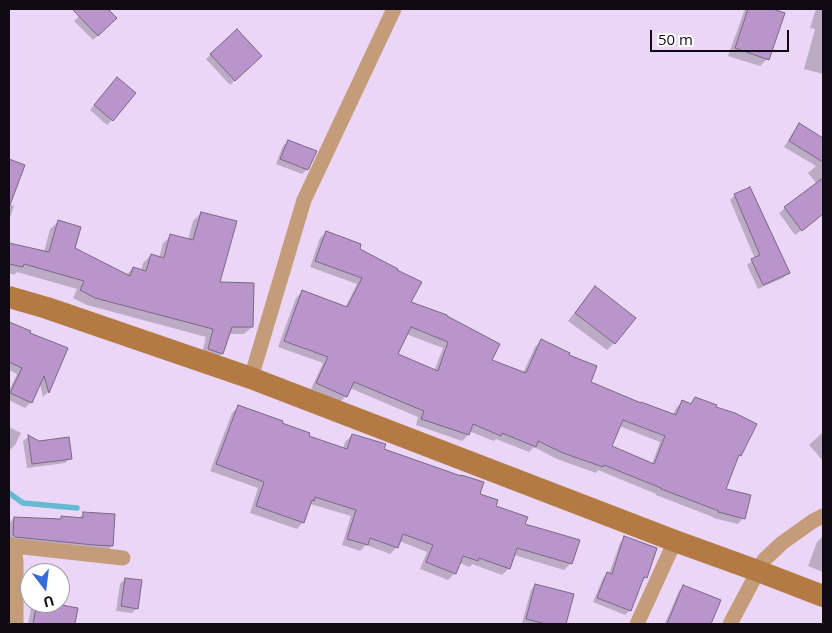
<!DOCTYPE html>
<style>
body{margin:0}
#map{position:relative;width:832px;height:633px;overflow:hidden;background:#ebd6f7;font-family:"Open Sans",sans-serif}
canvas{display:block}
.frame{position:absolute;inset:0;border:10px solid #0f0913;pointer-events:none}
.north{position:absolute;left:20px;top:563px;width:50px;height:50px;box-sizing:border-box;background:#fff;border:1px solid #9f9da1;border-radius:50%;rotate:165deg;font-size:14px;font-weight:700;line-height:20px;text-align:center;color:#0f0913}
.north::after{content:'';display:block;margin:auto;width:18px;height:22px;background:#346ddb;clip-path:polygon(50% 0,100% 100%,50% 72%,0 100%)}
.scale{position:absolute;left:650px;top:30px;width:139px;height:22px;box-sizing:border-box;border:2px solid #0f0913;border-top:0;padding-left:6px;font-size:15px;line-height:18px;white-space:nowrap;color:#0f0913;-webkit-text-stroke:4px #fff;paint-order:stroke}
</style>
<div id="map">
<canvas width="832" height="633"></canvas>
<div class="frame"></div>
<div class="north">U</div>
<div class="scale">50 m</div>
</div>
<script>
const c = document.querySelector('canvas').getContext('2d');
c.lineJoin = 'round';
function paint(path, color) { c.fillStyle = color; c.fill(path, 'evenodd'); }
const shape = rows => new Path2D(rows.map(r => 'M' + r).join(''));
function stroke(path, color, width, dash) { c.strokeStyle = color; c.lineWidth = width; c.lineCap = dash ? 'butt' : 'round'; c.setLineDash(dash || []); c.stroke(path); }
paint(shape([
 [87,9,106,9,115,18,93,40,74,21],
 [745,9,769,9,783,14,767,59,760,66,728,56],
 [816,9,823,9,823,74,804,69,815,29,810,28],
 [237,30,260,56,230,85,206,59],
 [112,84,112,120,107,125,90,110],
 [799,125,823,139,823,214,795,235,779,213,785,208,817,184,808,173,816,166,784,147,794,131],
 [288,141,307,169,302,174,276,164,283,146],
 [735,195,788,273,783,278,758,289,747,265,755,259,730,200],
 [9,204,14,206,9,220],
 [201,213,219,284,252,327,244,334,228,334,222,354,214,361,201,357,206,337,87,305,73,298,77,289,17,272,14,275,9,273,9,244,44,252,50,229,58,222,73,249,126,275,133,268,141,271,143,263,151,255,159,258,163,243,171,236,188,240,193,221],
 [326,232,358,249,409,302,490,361,523,373,535,347,541,341,568,355,589,383,673,415,676,408,682,402,689,405,695,399,740,455,736,459,724,490,743,518,738,524,713,518,713,517,656,495,656,494,598,470,596,473,557,459,534,447,529,452,496,439,494,441,469,431,468,435,462,441,416,425,418,417,350,388,346,396,340,402,311,389,323,363,278,347,296,298,302,292,345,308,357,284,310,267,320,238],
 [406,334,443,348,434,371,397,355],
 [619,426,660,442,652,464,610,447],
 [596,288,614,343,607,350,568,321,588,295],
 [9,324,29,331,28,333,66,349,48,392,43,397,40,384,31,402,25,408,9,400,9,391,17,374,9,370],
 [239,406,308,437,343,449,345,442,352,435,383,449,478,495,494,507,524,524,571,563,564,570,514,555,509,568,502,575,472,564,470,567,459,563,455,573,448,580,420,569,427,552,399,541,397,547,390,554,366,545,360,551,342,545,351,516,310,504,303,522,297,529,250,513,258,488,210,471,232,413],
 [9,427,21,433,15,445,10,450,9,450],
 [823,432,823,461,809,445],
 [28,437,39,442,70,458,65,463,27,468,23,441],
 [84,513,112,546,107,551,9,540,9,523,14,518,58,520,62,517,78,519],
 [822,537,823,538,823,572,808,566,817,542],
 [625,538,646,577,641,582,630,610,625,615,593,602,603,578,608,573,609,574,620,543],
 [125,579,137,608,132,613,116,611,120,584],
 [536,585,573,595,565,624,522,623,531,590],
 [684,586,719,601,709,624,662,624,663,623,665,623,679,591],
 [37,603,45,603,77,609,74,624,28,624,31,609]
]), '#0003');
stroke(shape([
 [9,493,23,503,77,508]
]), '#66b9d1', 5.5);
const building = shape([
 [72,9,108,9,117,18,98,36,72,9],
 [748,9,773,9,785,13,769,60,735,48,748,9],
 [237,29,262,56,235,81,210,54,237,29],
 [117,77,136,93,113,121,94,105,117,77],
 [799,123,823,138,823,162,789,141,799,123],
 [288,140,317,151,308,170,280,159,288,140],
 [9,159,25,165,10,205,9,205,9,159],
 [823,178,823,214,802,231,784,207,823,178],
 [750,187,790,273,763,285,751,259,760,255,734,194,750,187],
 [201,212,237,221,220,282,254,283,253,327,232,327,223,354,208,349,213,329,95,298,80,290,84,281,24,264,23,267,9,264,9,243,49,252,58,220,81,227,75,248,130,276,133,267,146,271,151,254,164,258,170,234,193,240,201,212],
 [326,231,361,244,360,249,398,269,397,270,422,282,411,302,447,315,447,316,500,344,492,360,526,373,541,339,570,353,569,355,597,366,591,382,641,403,641,402,676,415,682,400,691,404,695,397,717,405,716,407,735,413,757,424,741,456,739,455,726,489,751,495,745,519,718,512,719,511,661,489,661,488,604,465,603,467,563,453,538,441,536,447,502,433,501,436,473,424,469,435,421,419,424,411,354,382,347,397,316,383,328,357,284,341,302,290,347,307,362,278,315,261,326,231],
 [411,327,448,342,438,371,398,354,411,327],
 [623,420,665,436,654,464,612,446,623,420],
 [595,286,636,318,615,344,575,313,595,286],
 [9,322,31,331,30,333,68,348,49,393,44,376,32,403,10,393,22,368,9,362,9,322],
 [238,405,283,421,282,423,310,433,309,436,347,449,352,434,386,444,384,449,461,476,461,475,484,482,480,494,498,500,496,506,528,517,525,524,580,540,572,564,517,548,510,569,479,558,478,561,463,556,456,574,426,562,433,545,403,534,398,548,370,538,368,545,347,539,356,510,315,497,314,501,312,500,304,523,256,506,264,482,216,464,238,405],
 [28,435,39,441,69,437,72,459,32,464,28,435],
 [83,512,115,514,113,546,94,545,16,537,13,535,14,517,61,519,61,516,83,518,83,512],
 [624,536,657,548,647,578,644,577,631,611,597,598,607,572,612,574,624,536],
 [125,578,142,580,138,609,121,606,125,578],
 [535,584,574,594,566,624,546,624,526,619,535,584],
 [683,585,721,600,711,624,667,624,683,585],
 [37,603,51,603,78,608,75,624,33,624,37,603]
]);
paint(building, '#b995cc');
stroke(building, '#796783', 1);
stroke(shape([
 [251,378,304,200,394,9],
 [9,544,14,546,16,562,16,624],
 [14,546,123,558],
 [637,624,675,541],
 [730,624,764,560,782,543,813,521,823,516]
]), '#c49c7a', 15);
stroke(shape([
 [9,297,47,308,251,378,675,541,758,571,823,596]
]), '#b37a44', 22);
</script>
